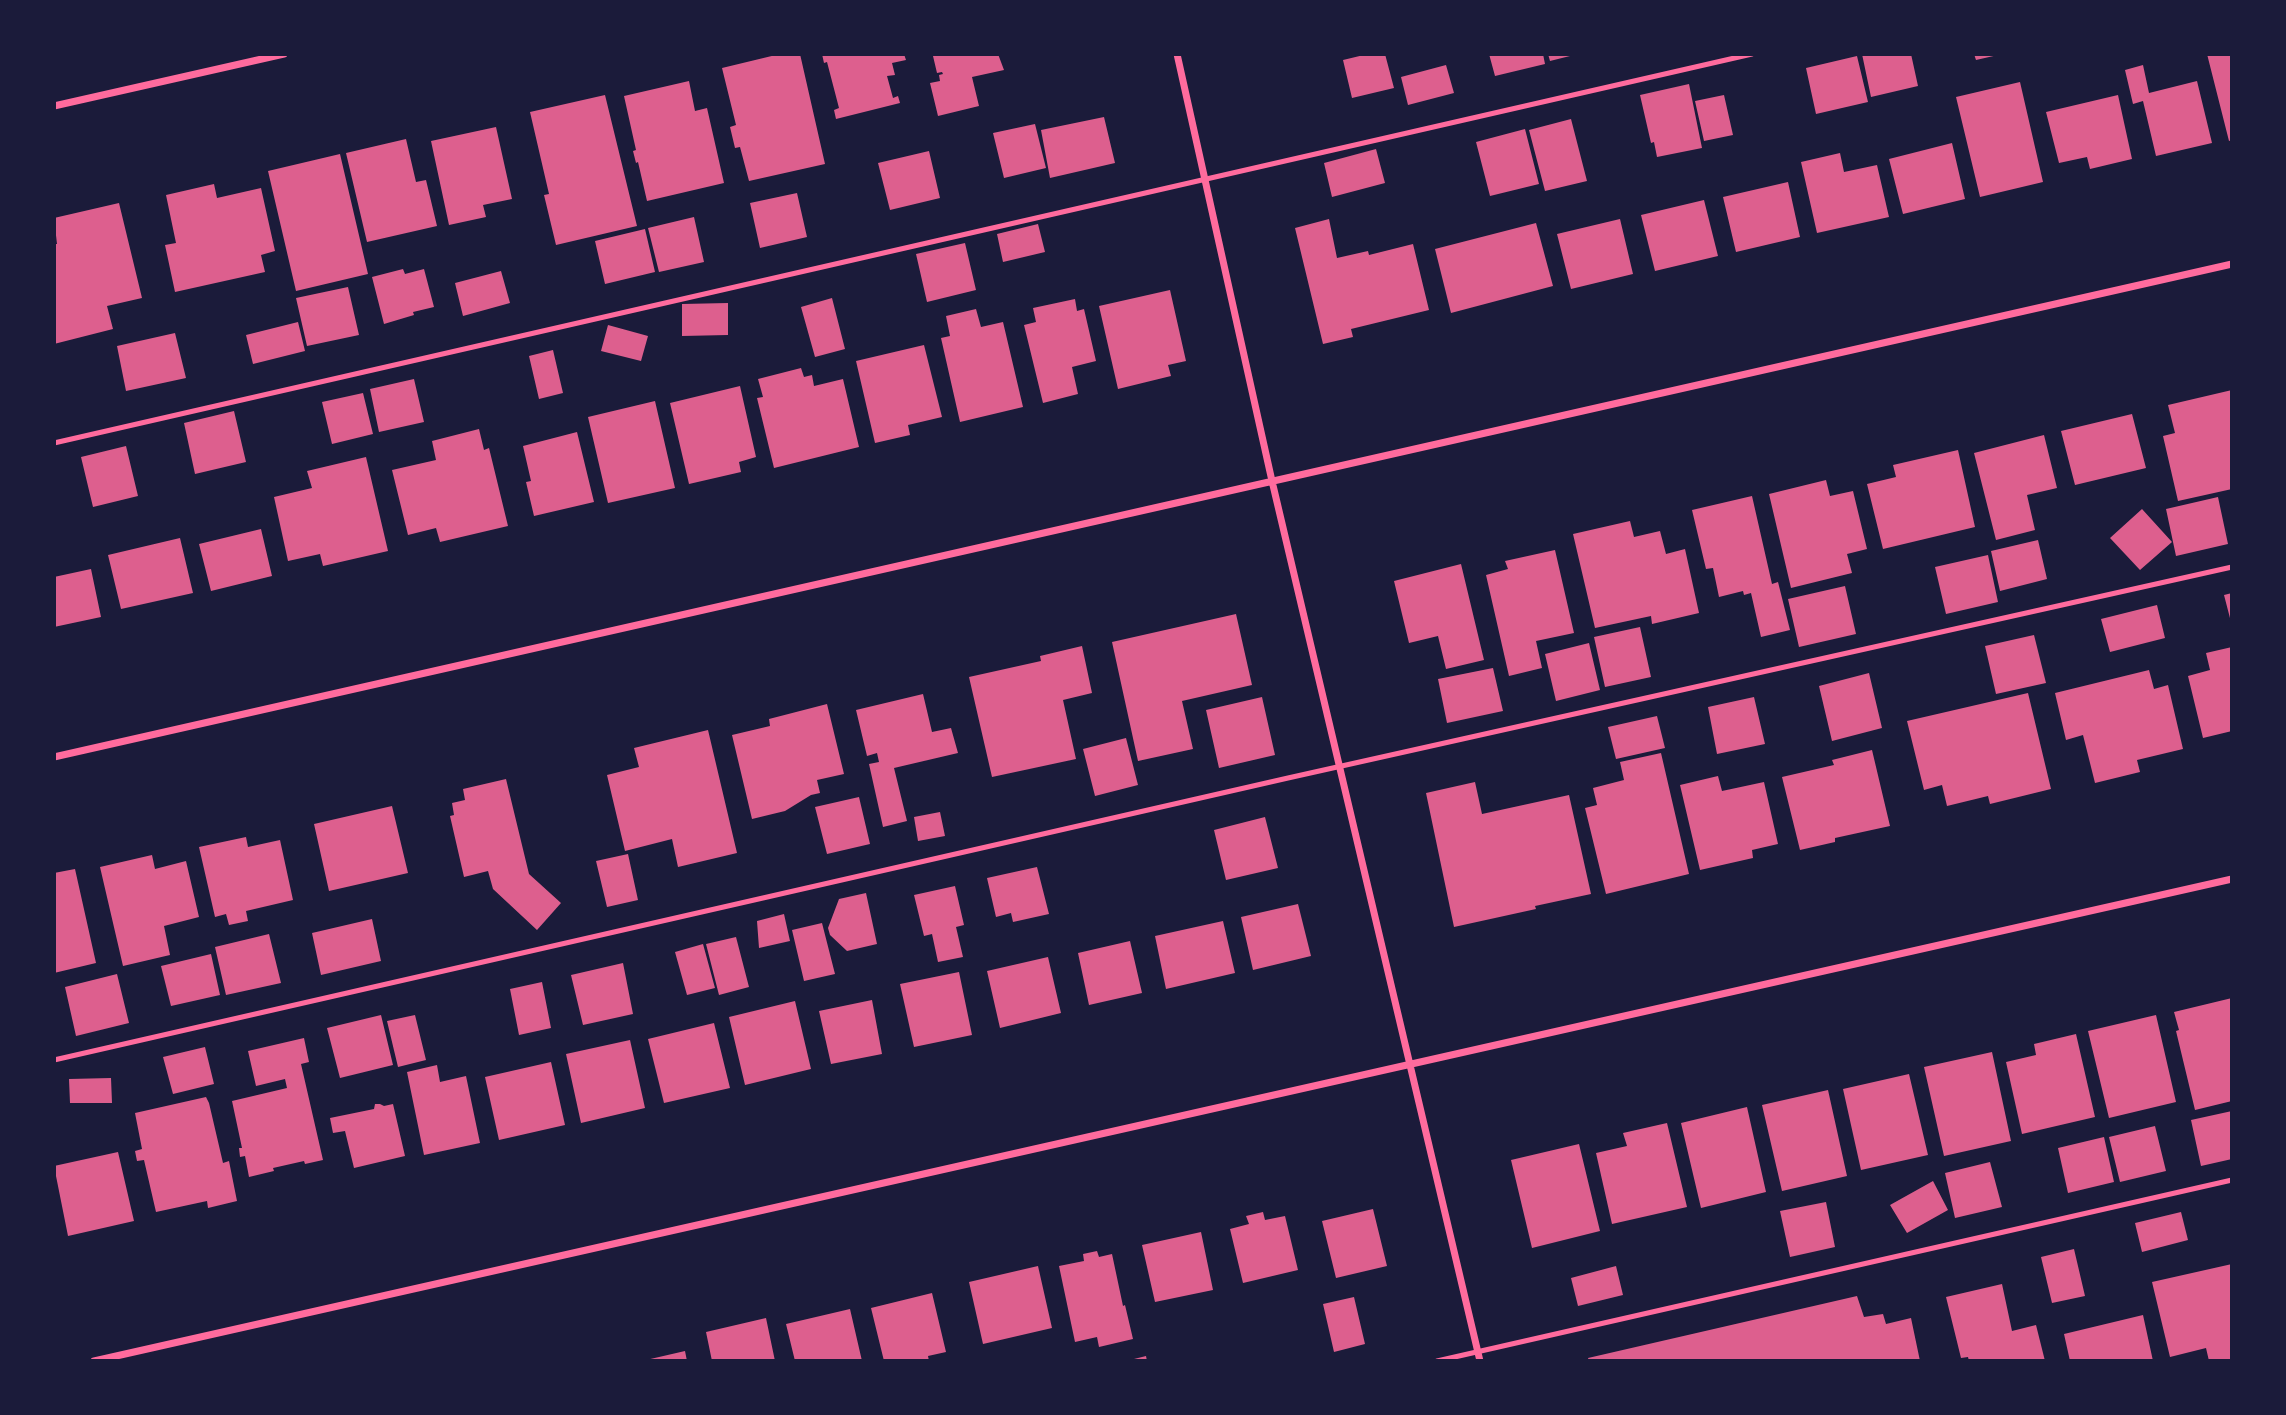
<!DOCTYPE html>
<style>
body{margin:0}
#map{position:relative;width:2286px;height:1415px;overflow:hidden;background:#1b1b3a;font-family:"DejaVu Sans",sans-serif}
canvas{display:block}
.frame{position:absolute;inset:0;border:56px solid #1b1b3a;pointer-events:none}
</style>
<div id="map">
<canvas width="2286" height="1415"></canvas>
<div class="frame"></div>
</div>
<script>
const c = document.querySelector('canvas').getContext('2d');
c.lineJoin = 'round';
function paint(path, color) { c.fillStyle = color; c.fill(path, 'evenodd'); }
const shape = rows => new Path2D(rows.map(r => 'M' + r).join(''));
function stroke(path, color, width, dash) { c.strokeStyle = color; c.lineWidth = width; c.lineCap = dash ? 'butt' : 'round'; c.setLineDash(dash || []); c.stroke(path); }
paint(shape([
 [780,54,800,54,825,164,749,181,740,147,735,148,730,127,736,125,722,68],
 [822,54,904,54,906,60,892,63,895,75,887,76,893,98,898,96,900,103,836,119,834,110,839,108,827,62,824,63],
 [998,54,1004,70,972,77,979,106,938,116,930,83,940,81,939,75,943,74,942,72,937,73,933,56,939,54],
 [1368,54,1385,54,1394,88,1352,98,1343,60],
 [1489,54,1543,54,1545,64,1495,76],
 [1548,54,1574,54,1574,55,1550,61],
 [1862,54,1911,54,1918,86,1871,97],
 [1974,54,1998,54,1998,55,1976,60],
 [2207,54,2232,54,2232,140,2229,141],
 [1857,56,1868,102,1816,114,1806,68],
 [1446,65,1454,93,1408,105,1401,77],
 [2143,65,2149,93,2197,81,2212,143,2156,156,2143,101,2133,104,2125,70],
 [689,81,695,111,707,108,724,183,647,201,638,162,636,163,633,151,636,150,624,96],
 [2020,82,2043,182,1980,197,1956,97],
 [1689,84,1702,148,1657,157,1654,142,1651,143,1640,95],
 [605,95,637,226,556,245,544,195,549,194,530,112],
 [1724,95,1733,135,1704,141,1695,101],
 [2118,95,2132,159,2090,169,2087,157,2059,163,2046,112],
 [1104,117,1115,163,1050,178,1041,130],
 [1571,119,1587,181,1545,191,1529,130],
 [1035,124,1046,168,1004,178,993,133],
 [496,127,512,199,483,205,486,217,449,225,431,141],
 [1525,129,1539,184,1490,196,1476,142],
 [406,139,416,182,426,180,437,226,367,242,346,153],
 [1952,143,1965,199,1903,214,1889,159],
 [1376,149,1385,183,1332,197,1324,163],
 [929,151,940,198,890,210,878,163],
 [1840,153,1844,172,1877,165,1889,217,1817,233,1801,162],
 [340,154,368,274,296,291,268,171],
 [1788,182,1800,237,1736,252,1723,197],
 [214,184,217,198,261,188,275,251,261,255,265,272,175,292,165,245,176,243,166,195],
 [797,193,807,237,760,248,750,203],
 [1704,200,1718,256,1655,271,1641,215],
 [119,203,142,298,107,306,113,329,54,344,54,244,57,244,54,218],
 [694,217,704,262,659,272,648,228],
 [1329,219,1337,258,1368,251,1369,255,1413,244,1429,310,1351,329,1353,337,1323,344,1295,228],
 [1620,219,1633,274,1571,289,1557,234],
 [1536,223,1553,286,1451,313,1435,249],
 [1038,224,1045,252,1003,262,997,234],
 [645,229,655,272,605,284,595,241],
 [965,243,976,290,927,302,916,254],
 [403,269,405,274,424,269,434,307,413,312,414,315,384,324,372,277],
 [501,271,510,303,463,316,455,283],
 [348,287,359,335,307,346,296,298],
 [1170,290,1186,361,1168,365,1171,376,1118,389,1099,306],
 [832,298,845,349,815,357,801,307],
 [1075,299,1077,311,1084,309,1096,361,1072,367,1078,394,1043,403,1024,325,1036,322,1033,308],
 [728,303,728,335,682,336,682,304],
 [976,309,981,327,1003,322,1023,407,960,422,941,338,950,336,946,316],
 [298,322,305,351,253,364,246,335],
 [608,325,648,336,641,361,601,351],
 [175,333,186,378,126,391,117,346],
 [924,345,942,417,908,425,910,435,875,443,856,361],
 [553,350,563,393,539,399,529,356],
 [801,368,804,377,812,375,814,386,843,379,859,447,774,468,757,398,763,397,758,379],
 [414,379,424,422,379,432,370,389],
 [740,386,756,457,739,462,741,472,689,484,670,403],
 [2232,390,2232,489,2178,501,2163,436,2175,433,2168,405],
 [363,393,373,434,332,444,322,402],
 [655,401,675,488,608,503,588,417],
 [234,411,246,462,195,474,184,423],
 [2132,414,2146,468,2075,485,2061,431],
 [479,429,484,450,489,448,508,526,440,542,436,528,408,535,392,470,436,460,432,441],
 [577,432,594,502,534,516,526,482,531,481,523,446],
 [2044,435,2057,488,2027,495,2035,530,1996,540,1974,453],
 [126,446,138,496,93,507,81,457],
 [1958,450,1975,527,1883,549,1867,484,1896,477,1893,465],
 [366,457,388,551,323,566,320,554,288,561,274,497,312,488,307,471],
 [1826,480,1830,496,1853,491,1867,549,1847,554,1852,573,1791,588,1769,494],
 [1752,496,1772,584,1778,582,1790,630,1761,637,1751,593,1744,595,1743,591,1719,597,1713,568,1706,569,1692,510],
 [2218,497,2228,544,2176,556,2166,509],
 [2142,509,2172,542,2140,570,2110,538],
 [1630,521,1634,537,1660,531,1666,554,1685,549,1699,613,1652,624,1651,616,1595,628,1573,534],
 [261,529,272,576,211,591,199,544],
 [180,538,193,593,121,609,108,555],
 [2038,540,2047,579,2000,591,1991,551],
 [1555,550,1574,633,1536,641,1542,668,1509,676,1486,575,1508,569,1505,561],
 [1988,555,1998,602,1946,614,1935,567],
 [1461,564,1484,660,1446,669,1438,636,1409,643,1394,581],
 [91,569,101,617,54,627,54,577],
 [1845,586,1856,634,1799,647,1788,599],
 [2232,593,2232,622,2231,622,2224,595],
 [2157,605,2165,638,2110,652,2101,619],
 [1236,614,1252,685,1182,701,1193,749,1138,761,1112,642],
 [1640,627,1651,677,1605,687,1594,637],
 [2034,635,2046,683,1996,694,1985,646],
 [1589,643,1600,690,1556,701,1545,654],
 [1082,646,1092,693,1063,700,1076,759,992,777,969,677,1041,661,1040,656],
 [2232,647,2232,731,2203,738,2188,676,2210,670,2206,653],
 [1493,668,1503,711,1447,723,1438,679],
 [2149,670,2154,689,2168,685,2183,749,2137,760,2140,772,2095,783,2083,735,2066,740,2055,693],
 [1869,673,1882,728,1832,741,1819,686],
 [2028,693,2051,789,1990,804,1988,796,1947,806,1942,785,1924,790,1907,721],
 [923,694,932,732,951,728,958,753,894,768,907,821,883,827,869,764,879,762,877,753,867,756,856,710],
 [1262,697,1275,755,1219,768,1206,710],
 [1754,697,1765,744,1717,754,1708,707],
 [827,704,844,774,817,780,820,793,811,795,785,811,752,819,732,735,770,726,769,719],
 [1657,716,1665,748,1616,759,1608,727],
 [708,730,737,853,678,867,672,839,625,851,607,775,639,767,634,748],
 [1126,738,1138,785,1095,796,1083,749],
 [1872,750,1890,826,1835,838,1835,842,1800,850,1782,777,1834,765,1832,760],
 [1661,753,1689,874,1606,894,1585,808,1597,805,1593,788,1624,780,1620,762],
 [1718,776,1722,791,1764,782,1778,844,1752,850,1753,858,1700,870,1680,785],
 [506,779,529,874,561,903,537,930,493,889,488,871,464,877,450,816,454,815,452,803,465,800,463,789],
 [1475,782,1482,814,1569,795,1591,894,1535,906,1536,909,1454,927,1426,793],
 [859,797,870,844,827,854,815,807],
 [392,806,408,873,329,891,314,824],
 [940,812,945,836,918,841,914,817],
 [1265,817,1278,868,1226,880,1214,830],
 [246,837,248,847,280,840,293,900,246,911,248,921,229,925,226,914,215,917,199,847],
 [628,854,638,900,607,907,596,861],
 [152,855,155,869,186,861,199,917,164,926,170,955,123,966,100,867],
 [1037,867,1049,914,1013,922,1011,913,996,917,987,878],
 [75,869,96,963,54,973,54,873],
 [955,886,964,925,956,927,963,957,938,962,932,934,924,936,914,895],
 [866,893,877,944,847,951,830,935,828,928,839,899],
 [1298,904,1311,956,1253,970,1241,917],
 [784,914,790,941,759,948,757,921],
 [372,919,381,961,321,975,312,933],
 [1223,921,1235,973,1166,989,1155,936],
 [822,923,835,974,804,981,792,930],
 [269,934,281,983,226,995,215,947],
 [736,937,749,987,719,995,706,944],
 [1130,941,1142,993,1089,1005,1078,953],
 [703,944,715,988,687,995,675,952],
 [211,954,220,995,171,1006,161,966],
 [1048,957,1061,1013,1000,1028,987,971],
 [623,963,633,1014,583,1025,571,975],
 [959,972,972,1035,914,1047,900,984],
 [117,974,129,1023,76,1036,65,987],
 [542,982,551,1028,519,1035,510,989],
 [2232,998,2232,1101,2195,1110,2176,1031,2179,1030,2174,1012],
 [872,1000,882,1054,831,1064,819,1011],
 [795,1001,811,1069,745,1085,729,1017],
 [381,1015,393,1065,340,1078,327,1028],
 [415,1015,426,1060,398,1067,387,1021],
 [2156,1015,2176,1102,2109,1118,2088,1031],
 [714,1023,730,1088,664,1103,648,1039],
 [2076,1034,2095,1117,2022,1134,2006,1062,2036,1055,2034,1044],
 [304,1038,309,1062,301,1064,323,1160,305,1164,304,1161,273,1168,274,1171,249,1177,245,1156,240,1157,239,1148,242,1148,232,1101,287,1088,285,1079,256,1086,248,1051],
 [630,1040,645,1108,581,1123,566,1054],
 [205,1047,214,1084,173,1094,163,1057],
 [1992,1052,2011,1141,1944,1156,1924,1067],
 [551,1062,565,1125,499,1140,485,1077],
 [437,1065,440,1082,466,1076,480,1143,424,1155,407,1072],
 [1909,1074,1928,1155,1861,1170,1843,1089],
 [111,1078,112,1103,70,1103,69,1079],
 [1828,1090,1847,1176,1782,1191,1762,1105],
 [206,1097,209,1103,223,1163,229,1161,237,1201,208,1208,207,1201,156,1212,144,1160,137,1161,135,1151,142,1149,135,1113],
 [375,1104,380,1104,384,1106,393,1104,405,1156,354,1168,345,1131,333,1133,330,1118,374,1109],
 [1747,1107,1766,1192,1701,1208,1681,1123],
 [2232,1111,2232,1159,2201,1166,2191,1120],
 [1667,1123,1687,1207,1612,1224,1596,1153,1627,1146,1623,1133],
 [2155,1126,2166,1171,2120,1182,2109,1137],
 [2104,1137,2114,1182,2068,1193,2058,1148],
 [1579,1144,1600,1231,1532,1248,1511,1160],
 [118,1152,134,1221,68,1236,54,1166],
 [1990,1162,2002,1207,1955,1218,1945,1173],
 [1933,1181,1948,1210,1907,1233,1890,1205],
 [1826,1202,1835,1247,1790,1257,1780,1211],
 [1373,1209,1387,1266,1336,1278,1322,1221],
 [1263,1212,1265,1220,1285,1216,1298,1270,1243,1283,1230,1229,1249,1224,1246,1216],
 [2181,1212,2188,1240,2142,1252,2135,1223],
 [1201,1232,1213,1290,1155,1302,1142,1245],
 [2074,1249,2085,1296,2052,1303,2041,1257],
 [1097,1251,1099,1257,1112,1254,1123,1306,1125,1305,1133,1339,1099,1347,1097,1337,1075,1342,1059,1266,1084,1261,1083,1254],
 [2232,1264,2232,1359,2209,1361,2206,1348,2170,1357,2152,1282],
 [1038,1266,1052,1328,983,1344,969,1282],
 [1616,1266,1623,1295,1578,1306,1571,1278],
 [2002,1284,2012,1331,2036,1325,2045,1361,1969,1361,1968,1357,1961,1358,1946,1297],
 [932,1293,946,1352,928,1356,929,1361,884,1361,871,1308],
 [1857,1296,1864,1317,1883,1314,1886,1324,1911,1318,1920,1361,1589,1361,1588,1358],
 [1354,1297,1365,1344,1334,1352,1323,1304],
 [850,1309,862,1361,795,1361,786,1324],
 [2143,1315,2153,1361,2070,1361,2064,1334],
 [766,1318,775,1361,712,1361,706,1332],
 [685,1351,687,1361,647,1361,646,1360],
 [1146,1356,1147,1361,1130,1361,1130,1360]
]), '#dd5f8e');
stroke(shape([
 [54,443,1752,54],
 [54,1060,1288,778,2232,567],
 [1437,1361,2232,1180]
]), '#ff6b9d', 5);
stroke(shape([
 [1177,54,1272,481,1480,1361],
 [54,106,284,54],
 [54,757,2232,264],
 [94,1361,2232,879]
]), '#ff6b9d', 7);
</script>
